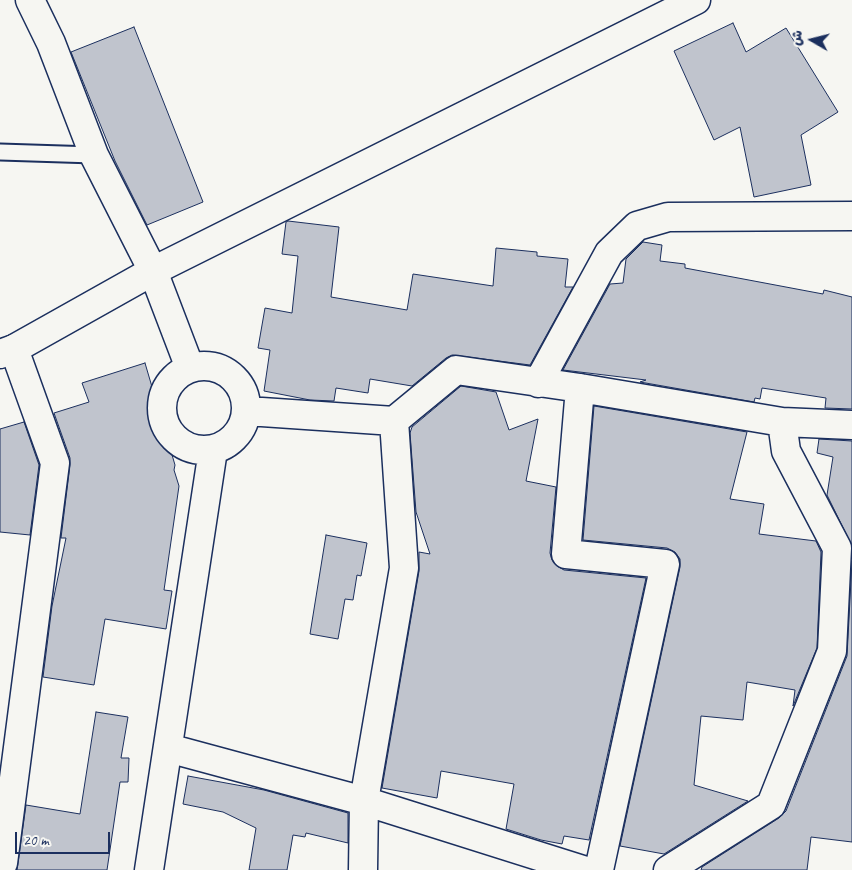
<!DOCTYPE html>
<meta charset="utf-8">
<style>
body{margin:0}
#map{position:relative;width:852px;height:870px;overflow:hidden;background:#f6f6f2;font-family:Caveat,"Playpen Sans Arabic",sans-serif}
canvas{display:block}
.north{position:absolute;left:787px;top:15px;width:50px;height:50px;-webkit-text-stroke:4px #f6f6f2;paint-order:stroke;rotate:278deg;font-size:14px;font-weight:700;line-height:20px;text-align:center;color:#1b2f5e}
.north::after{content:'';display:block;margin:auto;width:18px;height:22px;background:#1b2f5e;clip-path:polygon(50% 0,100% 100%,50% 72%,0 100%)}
.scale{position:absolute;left:15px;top:832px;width:95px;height:22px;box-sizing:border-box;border:2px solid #1b2f5e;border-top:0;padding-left:6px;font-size:15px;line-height:18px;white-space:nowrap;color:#1b2f5e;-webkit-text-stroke:4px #f6f6f2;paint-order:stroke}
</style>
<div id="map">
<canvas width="852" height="870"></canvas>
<div class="north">ش</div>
<div class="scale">20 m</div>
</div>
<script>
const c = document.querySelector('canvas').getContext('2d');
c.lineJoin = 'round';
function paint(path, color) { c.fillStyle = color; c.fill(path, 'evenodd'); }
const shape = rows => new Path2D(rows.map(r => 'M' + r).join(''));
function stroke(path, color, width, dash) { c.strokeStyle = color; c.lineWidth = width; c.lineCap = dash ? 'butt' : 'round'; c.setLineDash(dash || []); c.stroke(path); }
const building = shape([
 [733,23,746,52,786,28,838,112,801,135,811,185,754,197,740,127,714,140,674,51,733,23],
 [134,27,203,202,147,225,115,161,71,52,134,27],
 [288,221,339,227,331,297,407,310,413,274,493,286,496,248,537,252,537,256,568,259,565,287,573,287,530,365,452,355,446,358,412,386,370,379,368,393,336,388,334,401,310,400,264,391,270,350,258,348,265,308,292,313,298,256,282,254,286,222,288,221],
 [643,242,662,245,660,261,685,264,685,268,823,294,824,290,852,297,852,409,825,408,826,398,762,388,760,399,755,398,754,402,640,382,646,380,563,370,610,284,623,283,626,259,643,242],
 [145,363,175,465,174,470,179,486,164,590,172,591,166,629,105,619,94,685,43,677,52,606,66,538,61,538,70,465,70,458,54,413,89,402,82,383,145,363],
 [461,386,496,392,509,430,538,419,526,481,556,487,550,553,552,560,557,566,564,570,646,578,589,840,564,836,562,844,541,840,506,829,514,784,441,771,437,798,382,788,419,571,419,552,430,554,416,512,410,433,412,427,461,386],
 [594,406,747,432,730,499,764,504,759,534,816,541,821,552,817,648,793,706,795,690,747,682,743,720,701,716,694,785,748,801,664,854,620,846,680,567,680,559,675,552,667,548,583,540,594,406],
 [24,422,39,465,30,535,0,532,0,429,24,422],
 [819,439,852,441,852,546,827,495,833,457,817,453,819,439],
 [326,535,367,543,361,576,357,575,353,600,345,599,338,639,310,634,326,535],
 [852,561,852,842,811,837,807,870,701,870,702,867,779,818,786,811,847,656,852,561],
 [96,712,128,717,121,758,129,758,128,782,120,782,107,870,17,870,26,805,80,814,96,712],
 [188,776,264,790,348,813,348,843,306,833,305,837,293,835,287,870,249,870,256,828,223,812,183,804,188,776]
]);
paint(building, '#c0c4cd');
stroke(building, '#1b2f5e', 1);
const lane = shape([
 [0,152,94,155]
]);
const street = shape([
 [30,0,51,43,94,155,153,271,190,368],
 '162 408a42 42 0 1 1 84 0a42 42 0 1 1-84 0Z',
 [538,383,609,253,637,226,668,217,852,216],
 [580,388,566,554,665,564,599,870],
 [247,411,394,421,404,568,364,801,363,870],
 [394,421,456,370,580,388,782,422,852,425],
 [168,748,364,801,583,870],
 [0,863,3,863,55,463,14,349],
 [149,870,213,450],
 [668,870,771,805,832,651,837,548,786,451,782,422]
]);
const secondary = shape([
 [0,354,14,349,153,271,696,0]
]);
stroke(lane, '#1b2f5e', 19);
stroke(street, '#1b2f5e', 31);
stroke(secondary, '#1b2f5e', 31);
stroke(lane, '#f6f6f2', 15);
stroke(street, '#f6f6f2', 28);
stroke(secondary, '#f6f6f2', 28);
</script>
